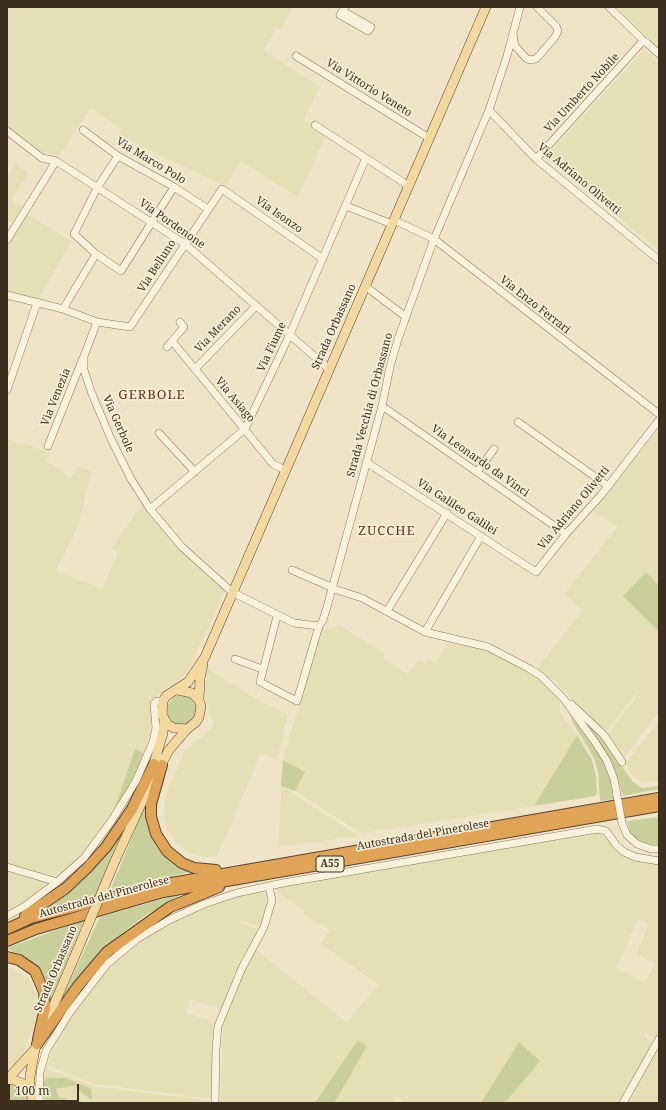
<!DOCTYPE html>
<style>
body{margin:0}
#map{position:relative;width:666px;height:1110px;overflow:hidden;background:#f0e4c8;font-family:"Noto Serif",serif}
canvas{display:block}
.frame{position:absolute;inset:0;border:8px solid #3d2e20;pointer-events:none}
.scale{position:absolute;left:8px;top:1084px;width:71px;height:18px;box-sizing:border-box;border:2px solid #3d2e20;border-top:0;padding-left:5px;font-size:12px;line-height:14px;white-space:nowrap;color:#3d2e20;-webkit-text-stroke:3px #f7eed8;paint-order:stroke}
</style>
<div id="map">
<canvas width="666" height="1110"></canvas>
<div class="frame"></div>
<div class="scale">100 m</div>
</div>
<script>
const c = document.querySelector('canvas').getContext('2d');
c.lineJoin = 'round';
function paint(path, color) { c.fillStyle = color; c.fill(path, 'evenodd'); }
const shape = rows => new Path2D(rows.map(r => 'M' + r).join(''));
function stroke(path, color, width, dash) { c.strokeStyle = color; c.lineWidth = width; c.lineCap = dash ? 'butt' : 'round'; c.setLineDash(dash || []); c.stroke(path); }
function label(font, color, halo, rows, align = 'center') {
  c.font = font + ' "Noto Serif",serif'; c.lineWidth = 3.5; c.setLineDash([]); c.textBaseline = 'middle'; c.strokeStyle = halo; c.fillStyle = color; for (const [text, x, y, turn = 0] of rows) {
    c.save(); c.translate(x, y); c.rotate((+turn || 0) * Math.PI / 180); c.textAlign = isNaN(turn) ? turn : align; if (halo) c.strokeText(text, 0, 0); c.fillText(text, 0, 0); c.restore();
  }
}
paint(shape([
 [7,7,293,7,280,30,276,28,264,51,320,86,303,120,326,135,298,197,241,161,225,186,117,135,122,129,90,108,58,158,47,152,41,153,11,132,7,126],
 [616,7,659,7,659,48],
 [644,49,659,63,659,251,546,156],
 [16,164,29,173,11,200,23,207,13,223,7,219,7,177],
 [27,214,71,241,39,299,7,291,7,247],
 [659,429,659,586,645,572,624,596,659,632,659,712,623,759,606,736,635,698,640,688,610,728,603,732,555,681,536,670,582,611,564,594,618,526,593,511],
 [7,439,49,452,46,460,70,478,78,467,91,472,78,527,56,571,102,589,118,552,111,549,142,504,180,549,225,591,187,673,179,681,151,700,153,727,152,737,145,754,135,750,112,816,82,856,64,872,51,878,7,864],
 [339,625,385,654,383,658,407,674,418,661,426,664,429,660,436,664,447,643,480,648,526,669,541,679,560,702,560,713,577,735,534,806,364,833,348,825,295,791,305,772,283,760,320,635,322,629,331,628],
 [207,668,259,701,288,715,277,760,261,753,217,857,205,857,190,853,177,843,167,830,164,814,165,800,169,786,186,750,210,730,213,724,205,693],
 [659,721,659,781,642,782,633,776,625,764],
 [281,786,359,836,279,847],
 [599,831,605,834,624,856,645,862,659,863,659,1036,657,1039,646,1033,643,1034,652,1044,621,1103,505,1103,540,1061,519,1042,481,1103,407,1103,396,1098,394,1103,220,1103,224,1018,235,987,255,949,346,1022,379,985,321,944,330,930,303,914,305,911,278,893,275,889],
 [638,919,648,924,637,954,655,964,645,983,616,968],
 [7,869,53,883,7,912],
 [254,892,265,893,266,906,268,907,261,927,241,921,239,923,258,929,222,1009,190,999,186,1013,217,1023,213,1099,94,1084,46,1065,66,1024,79,1006,110,966,139,941,181,917,222,900],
 [7,967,12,968,28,978,37,994,39,1008,36,1020,24,1051,15,1068,7,1073],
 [659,1044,659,1103,627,1103],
 [45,1068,93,1086,213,1101,213,1103,45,1103,42,1076]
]), '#e6deb5');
paint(shape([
 [646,572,659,586,659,632,623,596],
 '167 710a15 15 0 1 1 30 0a15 15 0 1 1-30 0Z',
 [568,709,601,756,610,779,615,799,600,801,598,772,594,758,573,723],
 [583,715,608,745,632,781,642,788,659,786,659,789,623,796,613,764,582,717],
 [577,735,592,760,596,776,597,793,595,796,534,806],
 [135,749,145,754,133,782,112,816],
 [283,760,305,772,295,791,281,786],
 [148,798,154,836,193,871,110,891],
 [131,817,96,894,44,911,43,910,57,900],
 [659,817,659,845,647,844,635,838,630,832,627,821],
 [184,893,143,917,122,933,98,955,59,1005,100,917],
 [84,920,48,1007,46,988,19,955,7,948],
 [358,1040,367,1046,334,1103,315,1103],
 [519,1042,540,1061,505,1103,481,1103],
 [47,1078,66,1078,91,1089,92,1100,77,1089,76,1085,56,1089,58,1097,65,1098,67,1103,45,1103,43,1083],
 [10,1084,20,1086,27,1092,28,1103,7,1103,7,1085]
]), '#c9cf9b');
const minor = shape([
 [609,7,640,37,643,41,647,43,659,54],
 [343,11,371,27,368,31,340,15,345,7],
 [513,34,515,46,527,59,532,60,537,58,555,37,558,31,556,26,537,7],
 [296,56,429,138],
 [489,110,536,159,659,260],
 [315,125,409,186],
 [83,130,118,156,174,187,208,209],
 [7,131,42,158,56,161,185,244,329,369],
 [536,159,643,41],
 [346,206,392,224],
 [394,220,434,239,659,414],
 [7,240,56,161],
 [96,254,74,234,97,188,118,156],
 [365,286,406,317],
 [7,295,63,309,97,322,130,327,222,189,323,259],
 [63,309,96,254,121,271,174,187],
 [97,322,84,356,84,370,92,394,111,439,131,479,150,509,182,547,232,592,294,623,319,626],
 [172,341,184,327,180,322],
 [167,347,172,341,273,464,285,470],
 [195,369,256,306],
 [7,390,37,303],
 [382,406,566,534],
 [518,422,608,486],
 [159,433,195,472],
 [48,446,83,358],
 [366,462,536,572,566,534,602,494,659,420],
 [477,472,494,449],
 [150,509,245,429,290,334,366,158],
 [292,570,331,587],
 [331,588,362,598,425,632,488,647,530,669,541,676,563,698,595,742,607,761,614,779,617,795],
 [387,611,447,513],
 [277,616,260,682,297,701,319,626,323,620,327,607,382,406,390,367,398,339,434,239,489,110,507,56,520,7],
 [425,632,481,536],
 [235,659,262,669],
 [571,704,604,735,622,762],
 [622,823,627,835,637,844,651,849,659,849],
 [7,867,57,882],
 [7,916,25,906,57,882,84,858,112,820,136,781,153,742,156,728,154,704,157,701,163,701],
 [39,1103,40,1072,46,1051,70,1012,107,964,137,939,169,920,204,904,237,893,283,883,597,829,606,831,617,846,624,852,635,857,659,861],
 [215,1103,216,1049,218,1026,242,968,264,927,272,900,269,887],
 [623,1103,659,1039]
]);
const major = shape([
 [178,690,192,693,199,700,201,706,199,717,196,722,187,729,174,728,168,725,162,715,163,701,166,696,188,682,205,657,486,7],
 [199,700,200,678,203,664],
 [152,770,163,733,164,720],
 [115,861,148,789,169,750,187,729],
 [7,1080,33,1051],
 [7,1080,14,1080,26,1085,32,1096,32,1103],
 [30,1091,30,1076,35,1049,74,958]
]);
const highway = shape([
 [162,765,151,804,151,816,156,834,167,851,182,863,194,868,216,870],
 [25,916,66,888,87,868,106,847,132,809,154,764],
 [7,929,31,918,160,885,659,798],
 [7,941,36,929,163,892,659,806],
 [7,957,19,960,35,971,44,992,45,1008,38,1039],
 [37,1044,78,986,107,952,170,907,219,887]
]);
stroke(minor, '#8d765c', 8);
stroke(major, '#5b4430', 10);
stroke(highway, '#5b4430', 12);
stroke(minor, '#faf1dc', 7);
stroke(major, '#f3d9a0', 9);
stroke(highway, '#e0a458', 10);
const minorBridge = shape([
 [617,795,622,823]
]);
const majorBridge = shape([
 [74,958,115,861]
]);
stroke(minorBridge, '#8d765c', 8, []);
stroke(majorBridge, '#5b4430', 10, []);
stroke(minorBridge, '#faf1dc', 7);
stroke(majorBridge, '#f3d9a0', 9);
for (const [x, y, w] of [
 [330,864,28]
]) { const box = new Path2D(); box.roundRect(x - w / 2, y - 8, w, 16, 3); c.fillStyle = '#f7eed8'; c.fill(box); stroke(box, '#3d2e20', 1); }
label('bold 10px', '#3d2e20', null, [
 ["A55",330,864]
]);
label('11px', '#3d2e20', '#f7eed8', [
 ["Via Vittorio Veneto",369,88,32],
 ["Via Umberto Nobile",582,93,-47],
 ["Via Marco Polo",151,161,31],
 ["Via Adriano Olivetti",579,179,40],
 ["Via Isonzo",279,215,35],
 ["Via Pordenone",172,224,35],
 ["Via Belluno",157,266,-57],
 ["Via Enzo Ferrari",535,305,38],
 ["Strada Orbassano",334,327,-66],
 ["Via Merano",218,329,-46],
 ["Via Fiume",272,347,-65],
 ["Via Venezia",56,397,-68],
 ["Via Asiago",235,400,50],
 ["Strada Vecchia di Orbassano",370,405,-75],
 ["Via Gerbole",118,424,66],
 ["Via Leonardo da Vinci",480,461,35],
 ["Via Galileo Galilei",457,507,33],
 ["Via Adriano Olivetti",574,508,-50],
 ["Autostrada del Pinerolese",423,835,-10],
 ["Autostrada del Pinerolese",104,897,-15],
 ["Strada Orbassano",56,969,-67]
]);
c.letterSpacing = '1px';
label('13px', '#6b2e1e', '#f7eed8', [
 ["GERBOLE",152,395],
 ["ZUCCHE",387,531]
]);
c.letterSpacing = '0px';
</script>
